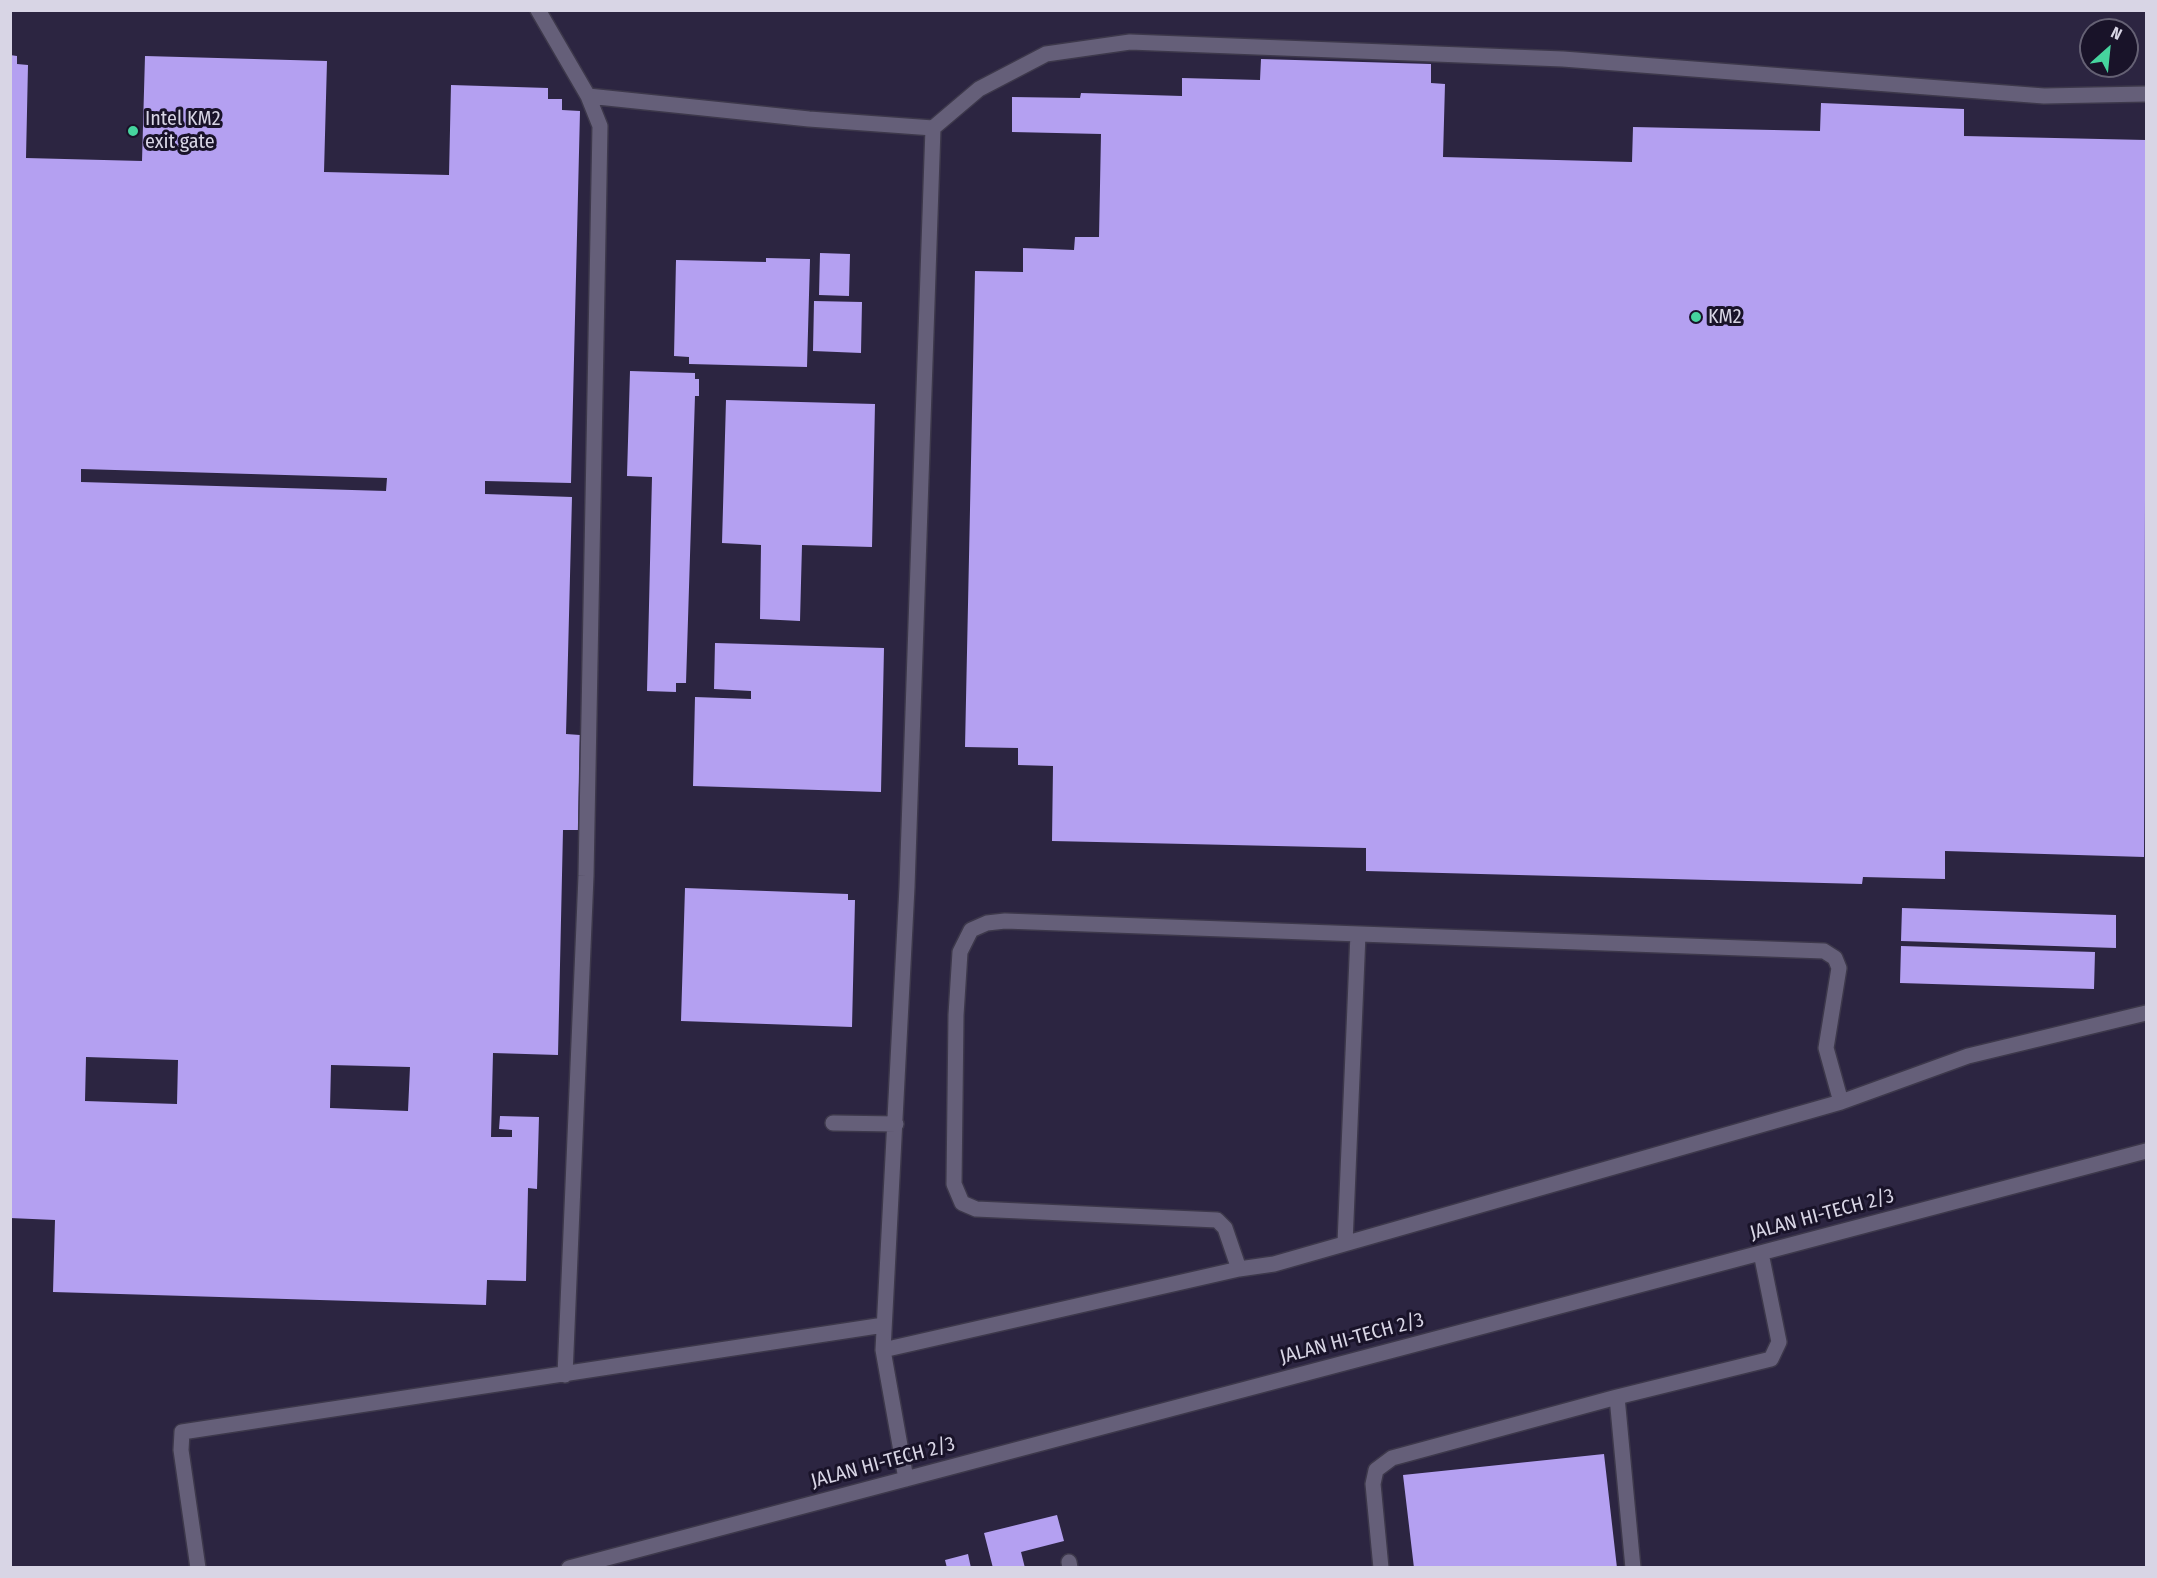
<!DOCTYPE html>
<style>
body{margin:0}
#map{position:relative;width:2157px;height:1578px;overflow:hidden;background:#221c33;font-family:"Fira Sans Condensed",sans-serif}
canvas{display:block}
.frame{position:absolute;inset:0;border:12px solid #d8d5e5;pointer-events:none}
.north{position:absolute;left:2079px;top:18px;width:60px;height:60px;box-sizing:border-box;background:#191329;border:2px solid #656174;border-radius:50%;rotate:27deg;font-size:16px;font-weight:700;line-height:24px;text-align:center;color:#d8d5e5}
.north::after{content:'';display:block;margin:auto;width:21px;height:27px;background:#46d49e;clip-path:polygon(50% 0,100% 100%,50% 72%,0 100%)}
</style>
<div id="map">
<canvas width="2157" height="1578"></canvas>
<div class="frame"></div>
<div class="north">N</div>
</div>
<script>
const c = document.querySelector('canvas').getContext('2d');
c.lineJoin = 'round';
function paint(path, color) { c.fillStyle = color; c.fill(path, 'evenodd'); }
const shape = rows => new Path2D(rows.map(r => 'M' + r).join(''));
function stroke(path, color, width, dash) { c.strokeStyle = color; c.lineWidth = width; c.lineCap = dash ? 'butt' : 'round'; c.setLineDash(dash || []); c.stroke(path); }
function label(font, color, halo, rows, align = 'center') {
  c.font = font + ' "Fira Sans Condensed",sans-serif'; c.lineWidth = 6; c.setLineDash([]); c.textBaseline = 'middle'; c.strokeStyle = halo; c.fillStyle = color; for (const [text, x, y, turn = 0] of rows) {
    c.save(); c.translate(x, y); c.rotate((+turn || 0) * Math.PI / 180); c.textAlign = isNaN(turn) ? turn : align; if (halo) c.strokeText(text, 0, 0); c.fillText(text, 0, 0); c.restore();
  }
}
paint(shape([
 [11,11,2146,11,2146,1567,11,1567],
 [2091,30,2127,30,2127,66,2091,66]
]), '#2c2541');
paint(shape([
 [10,55,17,56,17,64,28,65,26,158,142,161,145,56,327,61,324,172,449,175,451,85,548,88,548,99,562,99,562,110,580,111,571,483,485,481,485,494,572,497,566,734,580,735,578,830,563,830,558,1055,493,1053,491,1137,512,1137,512,1130,499,1129,500,1116,539,1117,537,1189,528,1188,526,1281,487,1280,486,1305,53,1292,55,1220,10,1218],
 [81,469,387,478,386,491,81,482],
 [86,1057,178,1060,177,1104,85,1101],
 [331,1065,410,1067,408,1111,330,1108],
 [1261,59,1431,64,1431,83,1445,84,1443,157,1632,162,1633,127,1820,131,1821,103,1964,109,1964,136,2146,140,2144,857,1945,851,1945,879,1863,877,1862,884,1366,871,1366,848,1052,841,1053,766,1018,765,1018,748,965,747,975,271,1023,272,1023,248,1074,250,1075,237,1099,237,1101,134,1012,132,1012,97,1080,98,1081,93,1182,96,1182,78,1260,80],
 [820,253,850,254,849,296,819,295],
 [766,258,810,259,807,367,689,364,689,357,674,356,676,260,766,262],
 [814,301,862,302,861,353,813,351],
 [630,371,695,373,695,379,699,379,699,396,695,396,686,683,676,683,676,692,647,691,652,477,627,476],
 [726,400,875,404,872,547,802,545,800,621,760,619,761,545,722,543],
 [715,643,884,648,881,792,693,786,695,697,751,699,751,691,714,689],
 [685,888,848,894,848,900,855,900,852,1027,681,1021],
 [1902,908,2116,915,2116,948,1901,941],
 [1901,946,2095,952,2094,989,1900,983],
 [1604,1454,1617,1568,1414,1568,1403,1475],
 [1057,1515,1064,1541,1021,1552,1025,1568,993,1568,984,1533],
 [968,1554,971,1568,947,1568,945,1560]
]), '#b4a0f1');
const minor = shape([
 [538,10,588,96,600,126,586,876,565,1375],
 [588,96,809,119,933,128,979,89,1046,54,1130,42,1563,59,2044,96,2146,94],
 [833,1123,896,1124],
 [1345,1243,1358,934],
 [1239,1269,1225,1228,1217,1220,976,1209,962,1203,954,1184,956,1015,960,952,971,930,987,923,1005,921,1824,951,1835,958,1839,968,1826,1048,1841,1102],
 [883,1350,1239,1269,1274,1264,1841,1102,1968,1056,2146,1013],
 [1617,1397,1633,1568],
 [906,1479,883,1350,907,887,933,128],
 [1069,1562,1070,1568],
 [198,1568,181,1450,182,1432,884,1325],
 [569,1568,2146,1151],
 [1381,1568,1373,1484,1376,1470,1392,1458,1617,1397,1771,1359,1779,1342,1761,1253]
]);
stroke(minor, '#3d384b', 18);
stroke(minor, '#655f79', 15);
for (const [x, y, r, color] of [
 [133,131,6,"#46d49e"],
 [1696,317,6,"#46d49e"]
]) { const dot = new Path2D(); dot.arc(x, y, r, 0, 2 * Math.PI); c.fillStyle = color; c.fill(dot); stroke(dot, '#191329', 2); }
label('20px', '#d8d5e5', '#191329', [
 ["Intel KM2",145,119],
 ["exit gate",145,142],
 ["KM2",1708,317]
], 'left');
label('20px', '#d8d5e5', '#191329', [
 ["JALAN HI-TECH 2/3",1822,1215,-15],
 ["JALAN HI-TECH 2/3",1352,1339,-15],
 ["JALAN HI-TECH 2/3",883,1463,-15]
]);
</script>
